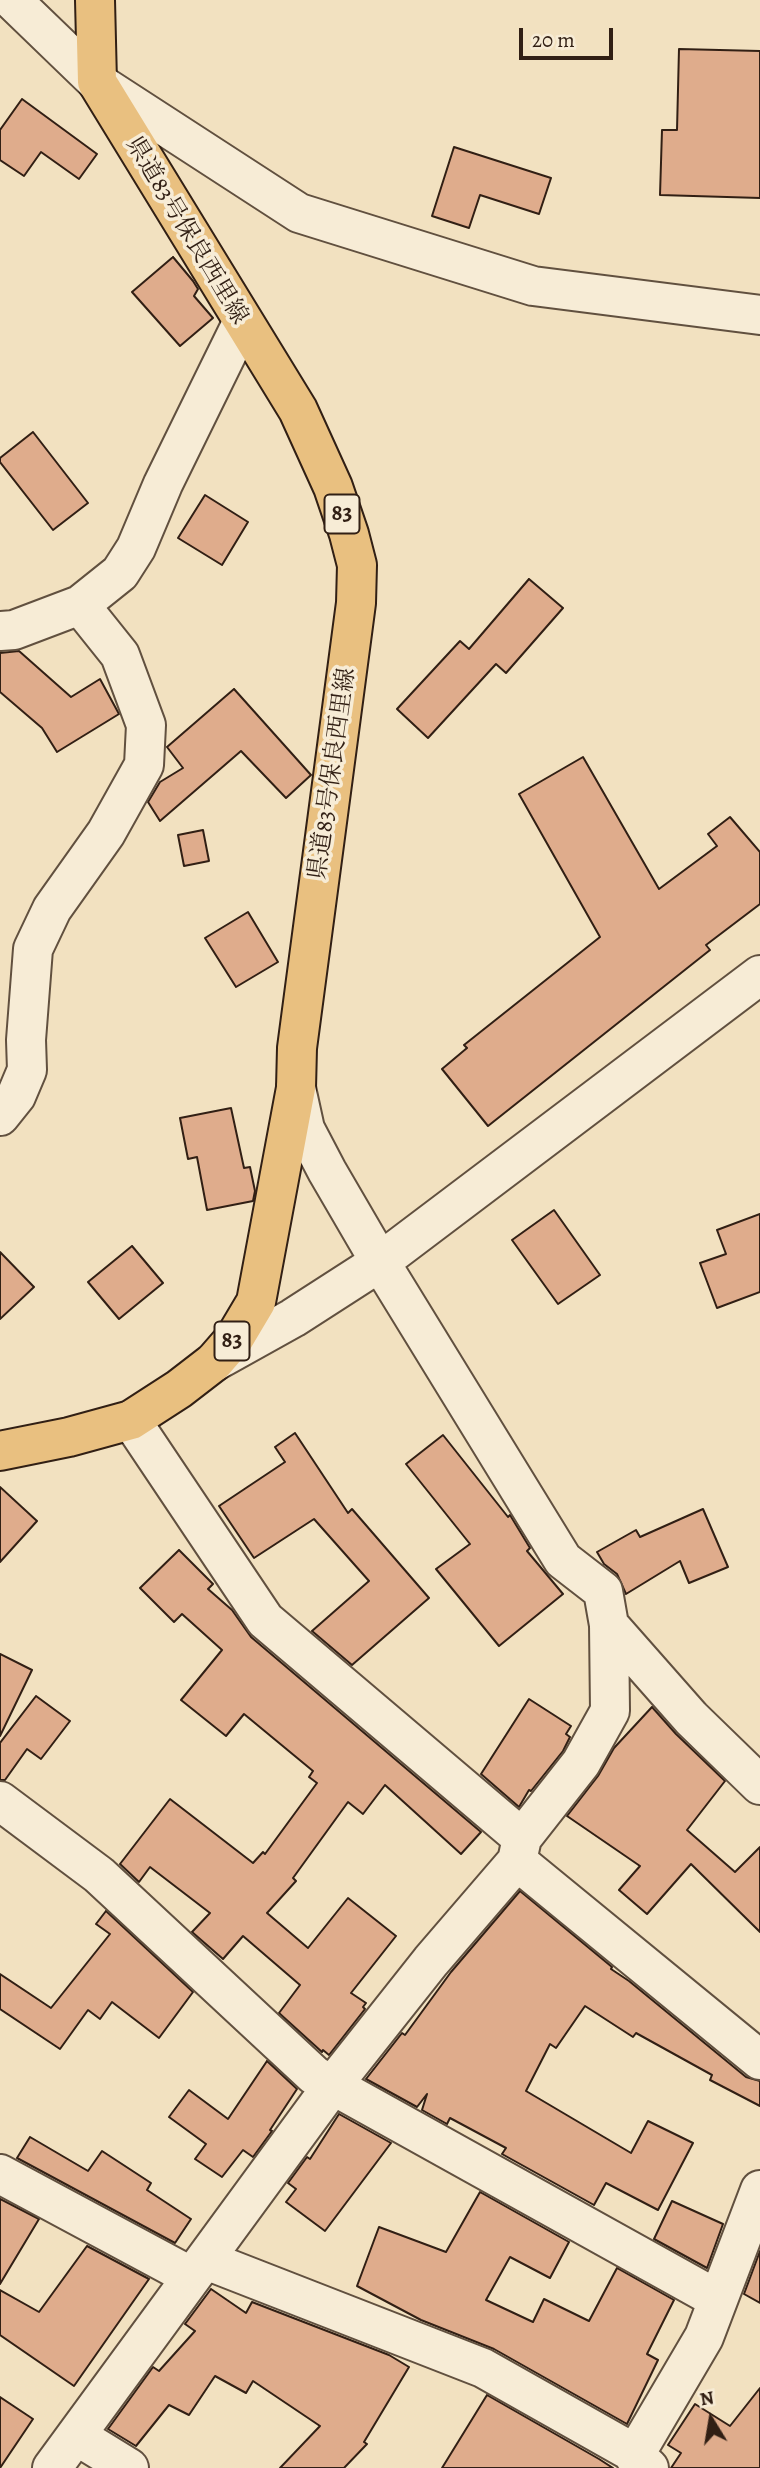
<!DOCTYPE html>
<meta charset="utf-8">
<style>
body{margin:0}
#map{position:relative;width:760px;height:2468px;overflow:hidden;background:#f2e1c0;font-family:Alegreya,serif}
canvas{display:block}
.north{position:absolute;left:676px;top:2384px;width:70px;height:70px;-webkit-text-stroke:5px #f7ecd6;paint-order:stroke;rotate:349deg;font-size:19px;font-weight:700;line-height:28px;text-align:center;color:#311f14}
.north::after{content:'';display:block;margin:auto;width:24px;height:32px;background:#311f14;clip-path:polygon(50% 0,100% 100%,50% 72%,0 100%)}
.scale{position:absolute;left:519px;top:28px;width:94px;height:32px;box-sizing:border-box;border:4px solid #311f14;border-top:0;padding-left:9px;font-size:21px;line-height:24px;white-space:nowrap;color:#311f14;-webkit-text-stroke:5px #f7ecd6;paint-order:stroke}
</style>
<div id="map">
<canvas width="760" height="2468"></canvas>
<div class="north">N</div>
<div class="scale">20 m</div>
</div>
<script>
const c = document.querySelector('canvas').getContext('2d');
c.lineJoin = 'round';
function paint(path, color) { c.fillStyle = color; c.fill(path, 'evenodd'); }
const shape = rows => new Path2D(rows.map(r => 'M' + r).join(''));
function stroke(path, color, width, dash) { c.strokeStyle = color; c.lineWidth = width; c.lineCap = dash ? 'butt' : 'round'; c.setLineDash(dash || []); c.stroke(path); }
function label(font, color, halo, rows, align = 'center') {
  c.font = font + ' Alegreya,"Noto Serif JP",serif'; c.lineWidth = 7; c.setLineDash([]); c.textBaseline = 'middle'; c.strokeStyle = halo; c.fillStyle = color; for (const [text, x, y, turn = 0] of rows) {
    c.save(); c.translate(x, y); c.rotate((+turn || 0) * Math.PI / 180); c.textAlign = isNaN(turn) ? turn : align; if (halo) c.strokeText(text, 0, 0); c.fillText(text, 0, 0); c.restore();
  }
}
const building = shape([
 [679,49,760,51,760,198,660,195,662,130,677,130,679,49],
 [22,99,97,154,79,179,41,152,24,176,0,160,0,130,22,99],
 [454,147,551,178,539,214,480,195,469,228,432,216,454,147],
 [173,257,193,281,198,289,194,296,213,318,180,346,132,292,173,257],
 [33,432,88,503,53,530,0,462,0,458,33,432],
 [205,495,248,522,222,565,178,538,205,495],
 [529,579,563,608,506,673,496,664,428,738,397,709,460,641,469,649,529,579],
 [19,651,71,697,100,679,119,714,57,752,42,728,0,692,0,653,19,651],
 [234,689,311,775,286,798,241,751,160,821,148,802,160,782,183,768,167,747,234,689],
 [583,757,659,889,717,846,708,834,730,817,760,852,760,904,706,945,710,950,488,1126,442,1069,467,1048,464,1045,600,937,519,794,583,757],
 [203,830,209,861,184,866,178,835,203,830],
 [248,912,278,962,236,987,205,938,248,912],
 [231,1108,244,1168,250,1167,255,1191,253,1201,207,1210,197,1157,188,1159,180,1118,231,1108],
 [554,1210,600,1275,558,1304,512,1240,554,1210],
 [760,1214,760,1292,717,1308,700,1263,726,1254,717,1230,760,1214],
 [132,1246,163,1283,119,1319,88,1282,132,1246],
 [0,1252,34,1287,0,1319,0,1252],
 [295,1433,348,1513,352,1509,429,1598,352,1665,312,1631,369,1581,314,1519,254,1558,219,1506,285,1462,275,1447,295,1433],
 [443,1435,508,1517,510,1515,530,1548,527,1551,563,1594,499,1646,436,1569,470,1544,406,1464,443,1435],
 [0,1487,37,1521,0,1562,0,1487],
 [703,1509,728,1567,689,1583,680,1561,626,1594,617,1574,604,1564,597,1552,636,1530,640,1537,703,1509],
 [179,1550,213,1584,208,1589,232,1610,251,1637,481,1832,461,1854,385,1785,363,1814,348,1802,293,1878,296,1881,267,1913,308,1948,348,1898,396,1936,351,1993,366,2003,363,2007,365,2009,329,2055,323,2050,322,2052,279,2013,300,1985,243,1936,223,1959,192,1932,210,1913,150,1867,139,1882,120,1864,170,1799,253,1863,263,1852,265,1854,317,1783,309,1777,313,1771,244,1714,226,1736,181,1700,222,1650,182,1614,174,1622,140,1588,179,1550],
 [0,1654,32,1670,0,1736,0,1654],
 [36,1696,70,1721,41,1759,27,1749,5,1780,0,1780,0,1743,36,1696],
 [529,1699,571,1726,566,1734,570,1737,563,1751,531,1791,529,1790,519,1807,481,1774,529,1699],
 [652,1707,676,1734,725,1781,687,1830,735,1872,760,1847,760,1932,691,1864,647,1914,619,1890,640,1866,567,1816,598,1776,614,1748,652,1707],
 [520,1891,612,1967,611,1969,629,1981,746,2077,760,2081,760,2106,710,2080,712,2075,636,2033,633,2037,585,2006,556,2048,550,2044,526,2091,631,2153,648,2121,693,2143,658,2210,606,2183,594,2205,502,2154,506,2148,450,2118,447,2124,422,2110,427,2094,417,2107,366,2079,402,2033,405,2035,451,1972,520,1891],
 [106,1911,193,1992,159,2038,112,2002,100,2019,88,2010,60,2049,0,2009,0,1974,51,2008,110,1934,96,1924,106,1911],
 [267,2061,297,2089,270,2130,272,2131,253,2157,243,2150,222,2177,195,2159,206,2144,169,2117,189,2090,228,2119,267,2061],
 [339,2114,391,2143,325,2231,286,2202,296,2189,288,2183,307,2157,310,2159,339,2114],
 [30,2137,88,2171,102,2151,151,2183,147,2190,191,2219,175,2243,17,2158,30,2137],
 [480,2192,569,2242,550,2278,510,2257,486,2300,533,2322,544,2299,589,2321,617,2268,674,2300,647,2354,658,2360,627,2424,494,2349,421,2320,357,2286,379,2227,446,2252,480,2192],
 [0,2199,39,2219,0,2284,0,2199],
 [672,2201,723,2224,707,2268,654,2239,672,2201],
 [87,2246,149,2279,74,2386,0,2335,0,2290,39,2312,87,2246],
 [760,2251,760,2303,744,2294,760,2251],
 [211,2289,246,2313,252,2302,389,2355,409,2367,364,2442,367,2444,344,2468,280,2468,320,2426,253,2381,246,2393,215,2376,189,2415,169,2405,136,2446,108,2429,153,2367,159,2371,195,2331,185,2324,211,2289],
 [760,2388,760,2468,671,2468,681,2453,668,2445,695,2404,730,2426,760,2388],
 [487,2395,599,2459,613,2468,442,2468,487,2395],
 [0,2397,33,2419,0,2468,0,2397]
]);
paint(building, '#dfac8c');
stroke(building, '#311f14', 2);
const minor = shape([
 [12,0,97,82,299,213,533,286,760,315],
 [0,631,14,630,80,605,120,573,136,548,163,484,242,323],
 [0,1116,16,1096,27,1070,26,1040,33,949,52,909,106,833,144,765,146,725,120,655,80,605],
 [214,1362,293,1318,380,1262,760,975],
 [131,1420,265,1620,522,1838],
 [609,1625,691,1718,760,1785],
 [0,1801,99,1875,314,2075,717,2299],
 [517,1861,760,2060],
 [0,2174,192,2277],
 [206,2260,483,2368,632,2452,649,2468],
 [77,2436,129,2468],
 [634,2456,704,2337,760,2190],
 [52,2468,332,2086,431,1961,517,1861,522,1838,581,1763,610,1711,609,1625,603,1591,563,1560,380,1262,327,1171,305,1129,296,1088]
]);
const major = shape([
 [0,1451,69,1437,131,1420,179,1389,214,1362,234,1339,256,1302,296,1088,297,1048,356,603,357,565,349,534,333,487,298,410,97,82,95,0]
]);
stroke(minor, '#61503f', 42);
stroke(major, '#311f14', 42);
stroke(minor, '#f7ecd6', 38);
stroke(major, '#e9c080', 38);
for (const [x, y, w] of [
 [342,514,35],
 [232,1341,35]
]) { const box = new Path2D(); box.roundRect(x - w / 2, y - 19.5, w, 39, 5); c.fillStyle = '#f7ecd6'; c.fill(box); stroke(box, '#311f14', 2); }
label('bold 23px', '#311f14', null, [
 ["83",342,514],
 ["83",232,1341]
]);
label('24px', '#311f14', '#f7ecd6', [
 ["県道83号保良西里線",186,231,59],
 ["県道83号保良西里線",333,774,-82]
]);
</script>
